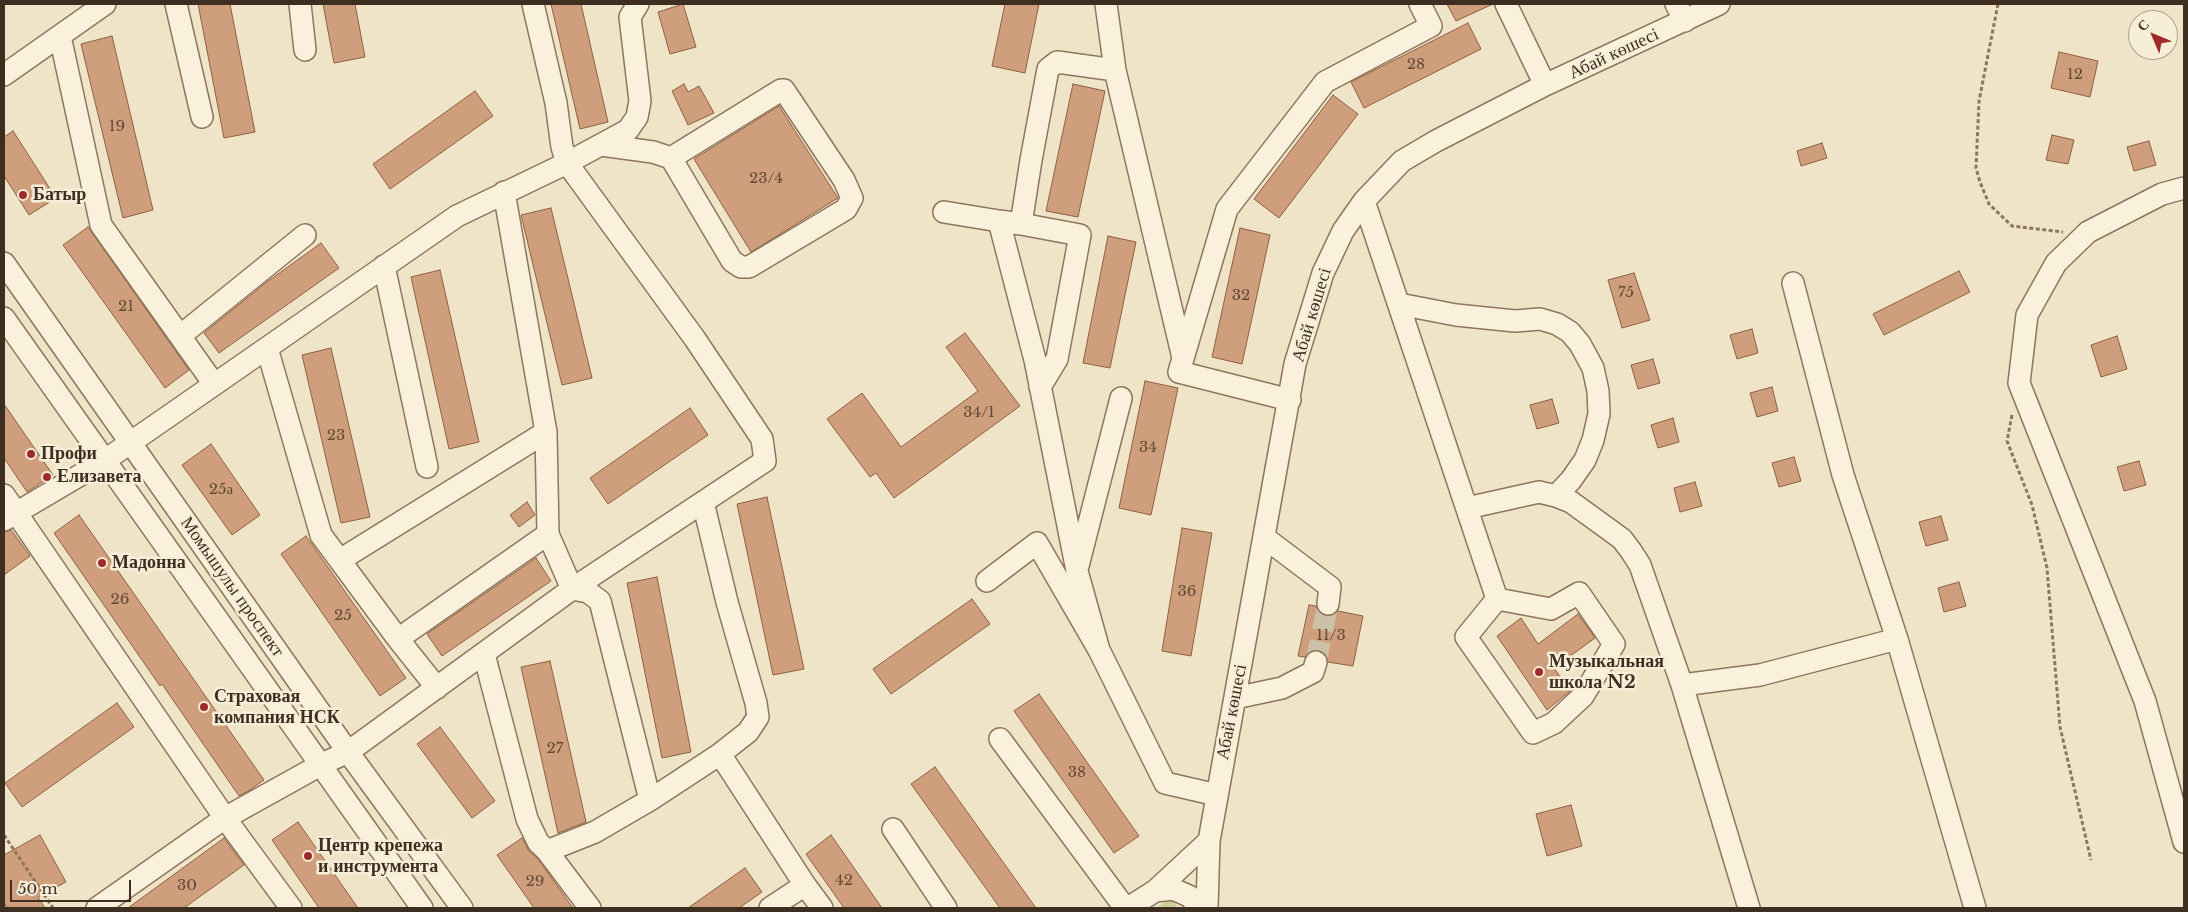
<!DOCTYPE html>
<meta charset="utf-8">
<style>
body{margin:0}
#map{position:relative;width:2188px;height:912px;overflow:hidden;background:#f0e4c8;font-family:"Libre Baskerville",serif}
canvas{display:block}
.frame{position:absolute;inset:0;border:5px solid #3d2e20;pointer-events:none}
.north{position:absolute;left:2128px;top:10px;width:50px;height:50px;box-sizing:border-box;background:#f7eed8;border:1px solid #ada18e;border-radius:50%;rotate:315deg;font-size:14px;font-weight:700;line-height:20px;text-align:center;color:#3d2e20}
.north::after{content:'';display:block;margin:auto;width:18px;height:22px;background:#9e2a2b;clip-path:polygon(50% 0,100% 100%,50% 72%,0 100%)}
.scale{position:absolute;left:10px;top:880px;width:121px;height:22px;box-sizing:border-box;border:2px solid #3d2e20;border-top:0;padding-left:6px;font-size:15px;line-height:18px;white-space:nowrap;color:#3d2e20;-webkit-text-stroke:4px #f7eed8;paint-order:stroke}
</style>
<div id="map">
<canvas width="2188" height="912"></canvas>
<div class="frame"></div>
<div class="north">С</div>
<div class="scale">50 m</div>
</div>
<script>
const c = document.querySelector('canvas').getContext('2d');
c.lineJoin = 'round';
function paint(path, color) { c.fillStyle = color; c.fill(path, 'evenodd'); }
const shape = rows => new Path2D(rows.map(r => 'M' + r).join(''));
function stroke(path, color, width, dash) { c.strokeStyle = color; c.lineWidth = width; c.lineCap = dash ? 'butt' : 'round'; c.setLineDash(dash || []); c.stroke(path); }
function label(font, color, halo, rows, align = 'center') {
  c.font = font + ' "Libre Baskerville",serif'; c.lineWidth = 5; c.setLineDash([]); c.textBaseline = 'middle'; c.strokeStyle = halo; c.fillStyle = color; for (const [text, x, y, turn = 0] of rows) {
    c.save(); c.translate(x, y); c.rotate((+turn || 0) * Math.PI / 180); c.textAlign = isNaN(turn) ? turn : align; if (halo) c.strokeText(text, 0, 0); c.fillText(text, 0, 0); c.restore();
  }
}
paint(shape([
 [1171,898,1178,908,1156,908]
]), '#c9cf9b');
const building = shape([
 [198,4,230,4,255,132,224,138,198,4],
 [323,4,355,4,365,57,334,63,323,4],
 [551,4,581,4,608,122,580,129,551,4],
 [683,4,696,47,670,54,658,12,683,4],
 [1005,4,1039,4,1025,73,992,66,1005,4],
 [1447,4,1493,4,1456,21,1447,4],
 [1468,23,1481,49,1364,108,1351,82,1468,23],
 [112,36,153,210,123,218,81,44,112,36],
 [2059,52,2098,61,2090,97,2051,88,2059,52],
 [684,84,688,92,699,86,714,113,688,125,672,91,684,84],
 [1073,84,1105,91,1078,217,1046,211,1073,84],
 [475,91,493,116,390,189,373,164,475,91],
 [1333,95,1358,114,1279,218,1254,199,1333,95],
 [779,106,838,198,751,252,694,159,779,106],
 [13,131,56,198,29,215,4,176,4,137,13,131],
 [2052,135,2074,140,2068,164,2046,160,2052,135],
 [2149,141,2156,165,2134,171,2127,147,2149,141],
 [1822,143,1827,158,1801,166,1797,151,1822,143],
 [551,208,592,378,562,385,521,215,551,208],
 [88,227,189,370,165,388,63,245,88,227],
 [1240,228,1270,235,1242,364,1212,357,1240,228],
 [1108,236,1136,242,1110,368,1083,363,1108,236],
 [321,243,339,268,219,353,204,333,267,282,321,243],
 [440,270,479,442,449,449,411,277,440,270],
 [1959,271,1970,292,1884,335,1873,314,1959,271],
 [1634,273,1650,320,1622,328,1608,280,1634,273],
 [1752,329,1758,353,1737,359,1730,335,1752,329],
 [965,333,1020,406,894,498,876,473,870,477,827,419,862,393,901,447,978,391,946,347,965,333],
 [2117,336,2127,369,2101,377,2091,345,2117,336],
 [331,348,370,517,341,523,302,355,331,348],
 [1653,359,1660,383,1638,389,1631,365,1653,359],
 [1145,381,1178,388,1151,515,1119,508,1145,381],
 [1772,387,1778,411,1757,417,1750,393,1772,387],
 [1552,399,1559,423,1537,429,1530,405,1552,399],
 [4,404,53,475,27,492,4,458,4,404],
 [690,408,708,435,608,504,590,478,690,408],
 [1673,418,1679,442,1658,448,1651,425,1673,418],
 [211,444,260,515,232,535,182,465,211,444],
 [1794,457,1801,481,1779,487,1772,463,1794,457],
 [2139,461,2146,485,2124,491,2117,467,2139,461],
 [1695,482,1702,506,1680,512,1674,488,1695,482],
 [767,497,804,669,773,675,737,504,767,497],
 [527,502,535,515,519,527,510,515,527,502],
 [79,515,264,780,250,790,239,796,162,684,160,686,54,533,79,515],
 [1941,516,1948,540,1926,546,1919,522,1941,516],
 [1182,528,1212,533,1191,656,1162,651,1182,528],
 [11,530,30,556,4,575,4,532,11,530],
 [306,536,406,678,380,696,281,554,306,536],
 [536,558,551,581,442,656,427,634,536,558],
 [657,577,691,752,662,758,627,583,657,577],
 [1959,582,1966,606,1944,612,1938,588,1959,582],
 [972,599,990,624,891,694,873,669,972,599],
 [1309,605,1316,606,1320,614,1326,616,1333,615,1338,611,1363,616,1353,666,1328,662,1325,654,1319,650,1313,650,1305,657,1298,656,1309,605],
 [1578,614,1595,638,1554,668,1570,691,1547,710,1497,636,1521,618,1538,644,1578,614],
 [550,661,586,822,558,833,521,667,550,661],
 [1039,694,1139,836,1114,853,1014,711,1039,694],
 [117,703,134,727,22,807,5,783,117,703],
 [440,727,495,801,472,818,417,744,440,727],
 [935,767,1036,908,1000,908,911,784,935,767],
 [1571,805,1582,846,1547,856,1536,814,1571,805],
 [298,822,358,908,319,908,272,840,298,822],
 [40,835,66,882,38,897,45,908,7,908,4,902,4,855,40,835],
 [831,835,882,908,844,908,806,854,831,835],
 [224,838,244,865,184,908,128,908,224,838],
 [522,838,529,851,538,859,573,908,534,908,497,855,522,838],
 [745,868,762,892,739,908,688,908,745,868]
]);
paint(building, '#cf9f7d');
stroke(building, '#8d5f41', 1);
stroke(shape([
 [1316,662,1328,604]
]), '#ccc0a6', 21, [21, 11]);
const minor = shape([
 [176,4,202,117],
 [300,4,305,50],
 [1106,4,1115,70,1183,358],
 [1506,4,1545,85],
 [1676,4,1685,21],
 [60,36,101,225,214,384],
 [4,75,105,4],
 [601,145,653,152,671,158,732,261,741,267,749,267,846,209,852,198,844,180,784,90,781,90,671,158],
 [2184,188,2162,194,2088,232,2056,263,2027,315,2019,383,2145,701,2184,842],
 [504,192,546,432,548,534],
 [1364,201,1497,599,1551,609,1579,593,1614,644,1583,696,1554,723,1533,733,1466,637,1497,599],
 [944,212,999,221],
 [1021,224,1080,235,1057,359,1040,387],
 [4,263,348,752,462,908],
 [384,266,427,467],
 [1793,283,1843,475,1897,639,1975,908],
 [1399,304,1456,315,1515,321,1540,319,1557,324,1570,332,1580,344,1593,368,1598,391,1599,414,1593,440,1585,460,1571,480,1556,496],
 [4,318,422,908],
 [180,336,305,235],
 [267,348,321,535,398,639,437,688],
 [1290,400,1179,372,1227,209,1325,82,1431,26,1420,4],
 [4,495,225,818,291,908],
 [703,502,727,602,756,703,758,717,748,732,720,754],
 [1467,508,1539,492,1556,496,1571,502,1622,539,1631,551,1640,565,1682,685,1749,908],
 [4,520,104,461,457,216,567,163,562,147,556,103,533,4],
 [1265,538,1330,587,1328,604],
 [340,560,546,432],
 [1078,566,1121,398],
 [987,581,1037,543,1099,650,1165,783,1217,795],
 [572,589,588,592,600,601,650,800,720,754,805,885],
 [398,639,548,534,572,589],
 [1099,650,1077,571,1035,360,999,221,1021,224,1031,160,1048,69,1057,62,1115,70],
 [484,654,527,819,538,842,547,851],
 [1682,685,1760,675,1897,639],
 [1235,698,1282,688,1313,672,1316,662],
 [1000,739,1125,908],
 [893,829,946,908],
 [1155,891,1173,889,1191,897,1198,908],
 [97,908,225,818,322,764,348,752,572,589,765,461,762,439,695,339,567,163,628,130,637,117,640,101,630,17,638,4],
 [590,908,547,851,595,832,650,800],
 [770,908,805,885,822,908],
 [1128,908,1155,891,1209,841],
 [1207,908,1209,841,1295,364,1323,273,1343,231,1364,201,1402,161,1436,141,1545,85,1719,4]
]);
stroke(minor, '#8d765c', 24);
stroke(shape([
 [1998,4,1979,101,1976,168,1980,182,1989,204,2012,226,2063,232],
 [2012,415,2007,441,2032,505,2047,568,2060,727,2091,860],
 [4,835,53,908]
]), '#8d765c', 3, [4, 2.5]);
stroke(minor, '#faf1dc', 21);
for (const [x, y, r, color] of [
 [23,195,5,"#9e2a2b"],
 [31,454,5,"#9e2a2b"],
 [47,477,5,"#9e2a2b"],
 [102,563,5,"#9e2a2b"],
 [1539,672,5,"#9e2a2b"],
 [204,707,5,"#9e2a2b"],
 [308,856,5,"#9e2a2b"]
]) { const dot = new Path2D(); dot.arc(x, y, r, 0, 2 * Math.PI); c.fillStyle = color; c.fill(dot); stroke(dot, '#f7eed8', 2); }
label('15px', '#624a37', null, [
 ["28",1416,65],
 ["12",2075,75],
 ["19",117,127],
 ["23/4",766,179],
 ["75",1626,293],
 ["32",1241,296],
 ["21",126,307],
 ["34/1",979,413],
 ["23",336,436],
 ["34",1148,448],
 ["25а",221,490],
 ["36",1187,592],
 ["26",120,600],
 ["25",343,616],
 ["11/3",1331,636],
 ["27",555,749],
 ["38",1077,773],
 ["42",844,881],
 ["29",535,882],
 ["30",187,886]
]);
label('18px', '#3d2e20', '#f7eed8', [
 ["Абай көшесі",1614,54,-25],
 ["Абай көшесі",1312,315,-73],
 ["Момышулы проспект",232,587,55],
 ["Абай көшесі",1232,712,-79]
]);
label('bold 18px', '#3d2e20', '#f7eed8', [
 ["Батыр",33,195],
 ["Профи",41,454],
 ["Елизавета",57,477],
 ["Мадонна",112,563],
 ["Музыкальная",1549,662],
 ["школа N2",1549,683],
 ["Страховая",214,697],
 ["компания НСК",214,718],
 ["Центр крепежа",318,846],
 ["и инструмента",318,867]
], 'left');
</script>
